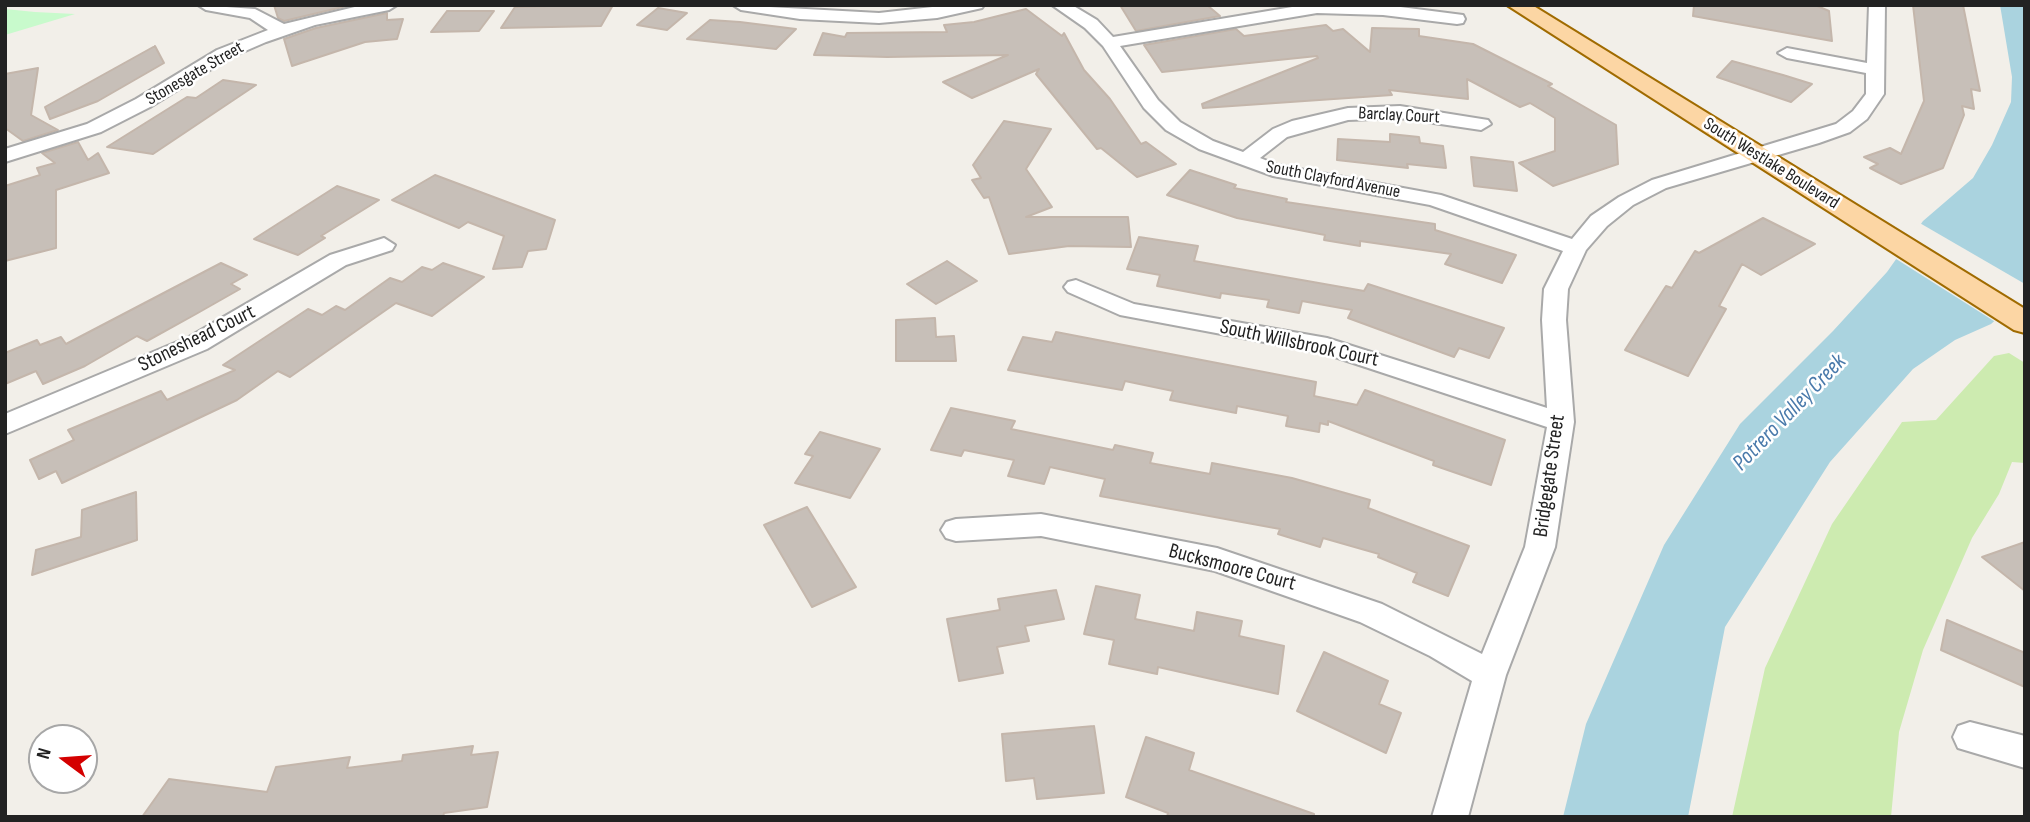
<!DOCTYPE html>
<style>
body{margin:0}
#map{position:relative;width:2030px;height:822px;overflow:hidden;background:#f2efe9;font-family:"Sofia Sans Condensed",sans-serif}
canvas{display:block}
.frame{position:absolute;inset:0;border:7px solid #222;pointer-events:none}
.north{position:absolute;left:28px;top:724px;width:70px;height:70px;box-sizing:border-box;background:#fff;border:2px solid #a7a7a7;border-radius:50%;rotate:286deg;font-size:19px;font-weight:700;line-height:28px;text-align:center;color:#222}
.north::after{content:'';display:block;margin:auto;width:24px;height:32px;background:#d40000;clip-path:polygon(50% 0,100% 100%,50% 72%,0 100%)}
</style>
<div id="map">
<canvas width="2030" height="822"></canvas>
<div class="frame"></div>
<div class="north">N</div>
</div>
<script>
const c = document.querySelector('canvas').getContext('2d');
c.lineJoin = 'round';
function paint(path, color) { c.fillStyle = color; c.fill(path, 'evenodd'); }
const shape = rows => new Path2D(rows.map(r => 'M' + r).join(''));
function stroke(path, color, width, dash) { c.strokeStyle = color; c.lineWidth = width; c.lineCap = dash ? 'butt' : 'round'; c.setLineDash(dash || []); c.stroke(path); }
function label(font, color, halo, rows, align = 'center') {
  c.font = font + ' "Sofia Sans Condensed",sans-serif'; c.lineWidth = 5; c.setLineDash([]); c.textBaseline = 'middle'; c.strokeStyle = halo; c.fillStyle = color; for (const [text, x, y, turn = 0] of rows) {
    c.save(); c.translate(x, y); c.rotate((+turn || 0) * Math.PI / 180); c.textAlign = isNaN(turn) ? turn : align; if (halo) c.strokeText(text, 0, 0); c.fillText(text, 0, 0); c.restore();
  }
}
paint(shape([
 [2009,353,2025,363,2025,463,2012,462,1999,494,1972,538,1923,650,1899,732,1891,817,1732,817,1765,668,1832,524,1902,422,1936,420,1994,356]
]), '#cdebb0');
paint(shape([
 [5,9,35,12,75,14,5,35]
]), '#c8facc');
paint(shape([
 [2000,5,2025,5,2025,294,1991,324,1955,340,1913,369,1830,462,1725,627,1688,817,1563,817,1586,724,1664,545,1740,424,1833,331,1887,272,1923,221,1973,178,1992,145,2011,102,2012,77]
]), '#aad3df');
paint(shape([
 [1918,222,2025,284,2025,298,1997,323,1893,257]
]), '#f2efe9');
const building = shape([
 [274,5,351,5,284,21,278,18,274,5],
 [583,5,613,5,601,26,501,28,515,7,583,5],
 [1120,5,1207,5,1220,16,1136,31,1120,5],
 [1694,5,1815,5,1829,11,1832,41,1693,16,1694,5],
 [1913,5,1963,5,1980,91,1971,89,1974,109,1962,106,1964,115,1943,168,1901,184,1870,168,1878,164,1864,157,1890,148,1901,154,1924,101,1913,5],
 [658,8,687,13,667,30,637,25,658,8],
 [1026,9,1062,36,1064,33,1084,70,1110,99,1141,144,1146,142,1176,164,1137,177,1101,148,1097,149,1036,74,1039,69,972,98,943,82,1008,55,887,57,814,55,823,33,845,37,847,33,947,32,944,25,974,22,1026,9],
 [447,11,494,11,479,31,431,32,447,11],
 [387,13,387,20,403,19,397,39,365,42,292,66,284,39,316,28,387,13],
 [710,20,740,22,796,29,776,49,687,39,710,20],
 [1326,25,1333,31,1343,29,1370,52,1372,28,1419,29,1419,36,1473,44,1552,84,1548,86,1616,125,1618,164,1553,186,1519,163,1555,151,1555,118,1530,103,1520,107,1467,79,1468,99,1389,90,1392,95,1203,108,1202,104,1318,58,1317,56,1162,72,1144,45,1236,29,1244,36,1326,25],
 [155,46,164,63,98,101,50,119,45,107,155,46],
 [1732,61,1783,75,1812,84,1791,102,1717,77,1732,61],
 [38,68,31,115,58,130,23,141,5,128,5,74,38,68],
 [223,80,256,85,153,154,107,147,187,97,196,98,223,80],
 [1004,121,1051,129,1026,169,1052,207,1026,217,1128,217,1131,247,1069,246,1009,254,989,197,984,198,972,180,981,178,973,165,1004,121],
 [1390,134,1419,137,1420,143,1443,146,1446,168,1407,164,1408,168,1337,160,1338,139,1390,142,1390,134],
 [78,142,88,160,98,153,109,173,56,190,56,248,5,261,5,186,40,175,37,168,55,163,42,153,78,142],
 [1471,157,1513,162,1517,191,1474,186,1471,157],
 [1190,170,1236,185,1234,188,1287,199,1286,202,1435,224,1435,230,1516,255,1502,283,1445,264,1451,254,1360,241,1360,246,1324,240,1325,235,1237,218,1167,195,1190,170],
 [435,175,555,220,546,249,528,251,522,267,493,269,504,236,468,222,459,228,392,200,435,175],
 [337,186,379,200,321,236,325,238,298,255,254,239,337,186],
 [1763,218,1815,244,1761,275,1742,264,1719,306,1726,309,1688,376,1625,350,1666,286,1672,288,1695,251,1699,253,1763,218],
 [1139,237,1198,246,1194,261,1364,291,1368,284,1504,328,1489,358,1459,348,1454,357,1348,318,1352,310,1302,301,1299,313,1267,307,1269,300,1221,293,1220,298,1157,286,1160,275,1127,269,1139,237],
 [947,261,977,281,936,304,907,284,947,261],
 [221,263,247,275,231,284,240,289,196,314,147,341,137,336,85,366,43,384,36,371,5,384,5,353,37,340,40,345,61,337,66,344,221,263],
 [443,263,484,277,432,316,396,303,290,377,278,371,237,400,62,483,56,471,39,479,30,460,74,440,68,430,161,391,167,400,235,370,223,365,308,309,322,315,336,306,345,310,390,278,402,282,422,267,432,270,443,263],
 [935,318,936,337,954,336,956,361,896,361,896,320,935,318],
 [1056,332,1316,382,1314,396,1357,405,1365,390,1505,440,1491,485,1433,465,1434,461,1328,421,1328,425,1320,423,1319,432,1286,426,1288,416,1237,406,1236,413,1170,400,1173,391,1125,381,1122,390,1008,370,1023,337,1052,342,1056,332],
 [951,408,1015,421,1011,429,1113,450,1115,445,1153,453,1150,463,1210,474,1212,463,1292,478,1370,500,1368,508,1469,546,1448,596,1413,582,1417,573,1378,557,1379,554,1323,538,1320,547,1278,534,1280,529,1100,496,1105,479,1050,467,1044,484,1008,476,1014,460,964,450,961,456,931,450,951,408],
 [820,432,880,449,850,498,795,483,813,456,805,454,820,432],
 [136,492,137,540,32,575,36,550,81,537,82,510,136,492],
 [807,507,856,587,812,607,764,525,807,507],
 [2025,542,2025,591,1982,557,2025,542],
 [1096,586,1140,595,1135,619,1194,631,1197,612,1242,621,1239,636,1284,646,1278,694,1158,667,1157,674,1109,664,1114,640,1084,634,1096,586],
 [1056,590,1064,619,1025,626,1029,641,997,647,1003,673,959,681,947,619,1000,610,998,599,1056,590],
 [1947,620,2025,653,2025,687,1941,650,1947,620],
 [1324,652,1388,681,1379,704,1401,713,1386,753,1297,711,1324,652],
 [1094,726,1104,793,1037,799,1034,778,1006,781,1002,734,1094,726],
 [1146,737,1194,753,1189,770,1314,814,1314,817,1167,817,1168,813,1126,797,1146,737],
 [473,746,471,755,498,752,487,807,444,813,443,817,142,817,169,779,267,792,276,767,350,757,347,768,402,761,403,755,473,746]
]);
paint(building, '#c7bfb8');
stroke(building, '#c4b6ab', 2);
const minor = shape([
 [198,5,255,9,284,24,363,5,397,5,389,10,315,25,266,42,229,58,150,107,101,132,5,162,5,149,87,124,136,99,217,50,268,30,250,18,206,10,198,5],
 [733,5,879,13,950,5,984,5,982,8,937,18,879,23,800,19,741,10,733,5],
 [1052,5,1072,5,1097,20,1113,37,1304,5,1385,5,1463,15,1465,19,1463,23,1457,24,1383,15,1317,13,1120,46,1158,100,1180,122,1213,141,1243,152,1273,129,1292,121,1348,108,1400,106,1488,120,1491,124,1481,130,1400,118,1348,120,1287,137,1260,158,1278,165,1441,195,1572,239,1591,216,1619,197,1652,180,1836,124,1853,111,1866,94,1866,73,1787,58,1778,53,1787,48,1867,63,1869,5,1885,5,1884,94,1867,119,1850,132,1819,143,1666,188,1633,205,1607,226,1586,250,1568,289,1566,320,1574,422,1555,547,1506,675,1468,817,1432,817,1472,681,1430,656,1360,622,1215,571,1041,536,956,541,946,538,941,530,946,522,956,519,1041,514,1217,548,1382,604,1482,654,1525,547,1547,427,1323,353,1120,315,1068,292,1064,287,1068,282,1076,280,1134,304,1327,338,1547,408,1542,320,1544,289,1563,251,1430,205,1273,176,1199,149,1166,130,1144,108,1103,46,1085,28,1052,5],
 [384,238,395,245,392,250,346,265,207,349,5,434,5,414,189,337,330,255,384,238],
 [1970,722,2025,736,2025,768,1958,748,1953,737,1958,726,1970,722]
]);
const major = shape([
 [1507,5,1532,5,2025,309,2025,333,2014,330,1507,5]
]);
stroke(minor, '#a9a9a9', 4);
stroke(major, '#a06b00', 4);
paint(minor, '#fff');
paint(major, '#fcd6a4');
label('18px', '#222', '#fff', [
 ["Stonesgate Street",195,74,-30],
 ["Barclay Court",1399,116,3],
 ["South Westlake Boulevard",1771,164,32],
 ["South Clayford Avenue",1333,180,11]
]);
label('21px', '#222', '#fff', [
 ["Stoneshead Court",197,339,-26],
 ["South Willsbrook Court",1299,344,12],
 ["Bridgegate Street",1550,476,-82],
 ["Bucksmoore Court",1232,568,15]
]);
label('italic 23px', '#4a7aab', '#fff', [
 ["Potrero Valley Creek",1790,413,-46]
]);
</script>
